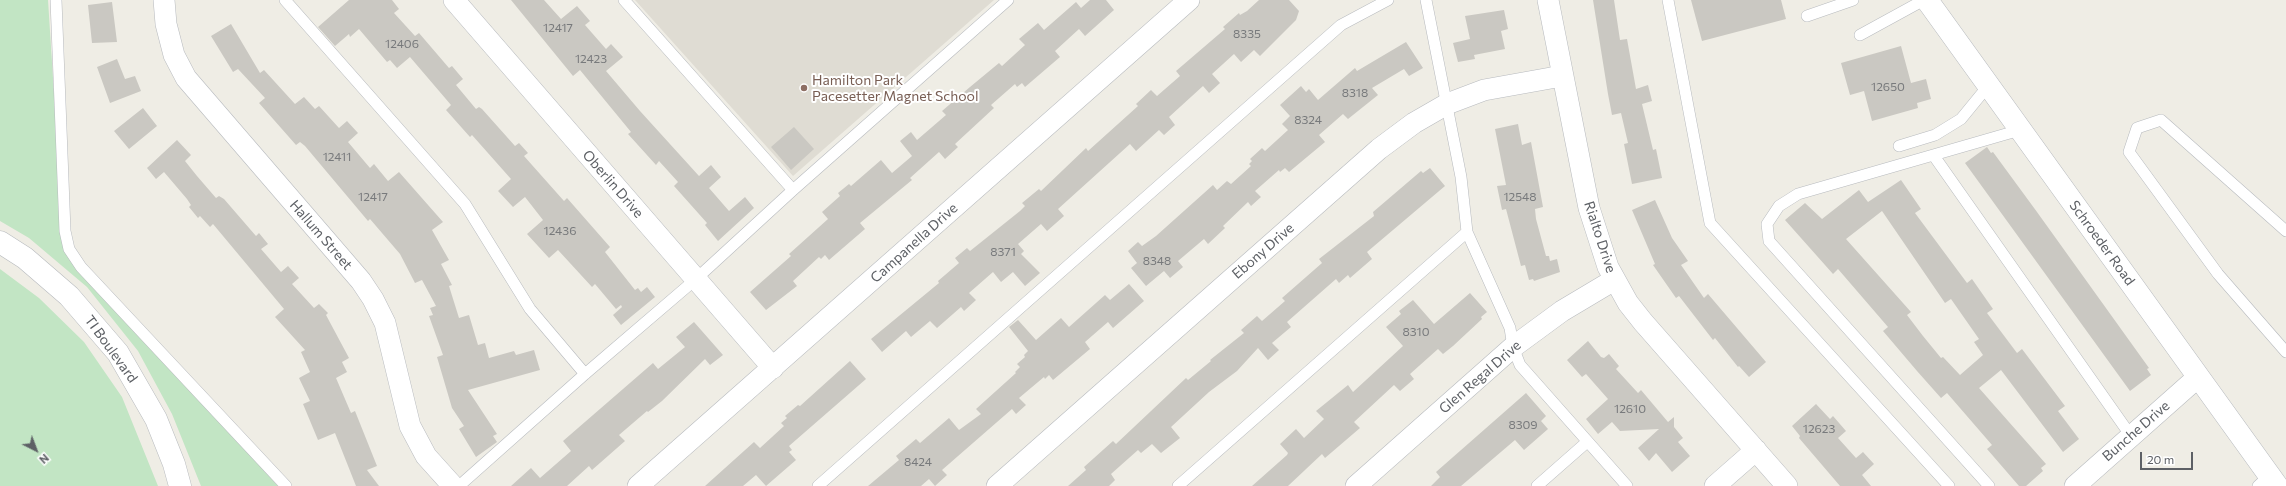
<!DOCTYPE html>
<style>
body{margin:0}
#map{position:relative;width:2286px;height:486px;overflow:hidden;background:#efede5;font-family:Commissioner,sans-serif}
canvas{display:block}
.north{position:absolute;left:16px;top:430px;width:40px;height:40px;-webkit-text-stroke:3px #fff;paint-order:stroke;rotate:138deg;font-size:11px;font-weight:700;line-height:16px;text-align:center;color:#5d6065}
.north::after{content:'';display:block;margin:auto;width:14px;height:18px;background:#5d6065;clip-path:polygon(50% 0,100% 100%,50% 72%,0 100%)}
.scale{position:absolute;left:2140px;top:452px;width:53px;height:18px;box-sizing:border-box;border:2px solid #5d6065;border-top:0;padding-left:5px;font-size:12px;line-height:14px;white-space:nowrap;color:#5d6065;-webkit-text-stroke:3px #fff;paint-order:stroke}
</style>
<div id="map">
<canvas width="2286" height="486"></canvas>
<div class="north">N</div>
<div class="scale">20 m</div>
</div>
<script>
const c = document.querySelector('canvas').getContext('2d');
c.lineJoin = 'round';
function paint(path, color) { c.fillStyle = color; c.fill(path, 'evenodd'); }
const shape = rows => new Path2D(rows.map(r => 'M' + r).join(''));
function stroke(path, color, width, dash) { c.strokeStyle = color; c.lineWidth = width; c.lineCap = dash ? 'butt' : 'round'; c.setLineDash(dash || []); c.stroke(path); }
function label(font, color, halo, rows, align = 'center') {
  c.font = font + ' Commissioner,sans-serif'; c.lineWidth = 4; c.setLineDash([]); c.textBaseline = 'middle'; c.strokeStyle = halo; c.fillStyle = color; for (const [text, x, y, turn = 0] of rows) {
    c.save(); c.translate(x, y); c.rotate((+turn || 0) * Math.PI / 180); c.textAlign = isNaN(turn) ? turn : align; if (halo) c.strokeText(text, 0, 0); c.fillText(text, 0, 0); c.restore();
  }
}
paint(shape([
 [635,0,994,0,793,176]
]), '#dfdcd3');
paint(shape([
 [0,0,48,0,64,249,278,486,201,486,172,414,138,351,87,287,29,238,0,221],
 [0,269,39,298,84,342,122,397,158,486,0,486]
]), '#c2e5c4');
paint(shape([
 [349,0,392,0,399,9,394,13,415,36,419,33,449,68,452,66,463,79,456,85,476,109,479,107,482,109,515,146,519,143,528,153,524,156,564,201,567,198,610,247,605,252,635,290,638,288,641,292,647,287,655,297,621,325,613,315,622,307,621,305,616,309,595,284,592,287,558,250,549,258,527,234,543,220,525,197,513,207,498,191,511,179,472,135,470,137,446,110,451,105,410,57,397,68,390,60,387,62,359,29,350,37,349,34,335,46,318,27],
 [511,0,544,0,561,19,577,6,590,21,585,25,606,49,611,44,623,57,606,71,640,111,699,176,711,165,721,177,709,188,729,211,745,197,754,208,718,241,705,225,707,223,674,186,678,182,659,161,656,165,628,134,631,132,580,70,573,76],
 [1090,0,1106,0,1114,10,1085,36,1079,29,1055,51,1060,57,1025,87,1022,83,1017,87,1015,84,991,105,994,108,955,144,958,147,945,159,939,152,910,178,912,180,860,223,865,229,829,260,825,255,821,259,819,257,793,281,797,286,766,310,750,292,791,256,789,254,828,219,822,212,840,196,838,193,849,184,851,186,881,160,892,173,912,156,900,141,911,132,917,140,946,115,942,111,970,87,999,63,1002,66,1025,45,1019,39,1038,23,1044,30,1076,2,1081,8],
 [1259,0,1289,0,1299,11,1296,20,1260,56,1254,50,1241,62,1234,54,1212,74,1220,83,1209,93,1203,86,1169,117,1175,125,1164,135,1159,130,1136,151,1130,144,1058,209,1064,216,1047,231,1041,224,1018,244,1024,251,1021,254,1040,273,1025,286,1013,272,1001,282,993,272,969,293,976,300,964,311,961,307,937,328,930,321,911,337,906,331,882,352,871,339,939,283,938,281,959,263,955,258,967,248,970,251,1020,211,1025,206,1022,203,1039,189,1041,191,1086,148,1088,151,1138,106,1136,104,1151,90,1157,96,1180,76,1176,71,1225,29,1223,27,1239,13,1240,15,1247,11],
 [1593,0,1614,0,1620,40,1627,39,1636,89,1648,85,1652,101,1642,104,1653,150,1656,149,1662,178,1632,184,1624,144,1628,143,1621,113,1612,115,1608,94],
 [1691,0,1781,0,1786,19,1702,41],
 [112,2,117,42,92,43,88,5],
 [1504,10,1508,29,1501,31,1505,49,1474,55,1475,59,1458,62,1453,43,1470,39,1465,16],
 [231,24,260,73,264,70,295,104,304,97,315,109,319,106,339,128,347,121,358,133,348,142,370,168,374,164,388,181,399,172,443,222,432,230,449,260,441,264,452,285,449,286,459,318,469,315,478,345,485,343,489,358,514,351,516,355,534,350,540,370,468,390,497,434,493,436,497,442,476,457,459,429,464,426,452,408,437,357,443,355,429,316,433,315,430,308,436,306,422,280,415,283,400,254,370,219,368,221,305,146,300,142,296,145,259,103,265,98,238,69,233,72,211,36],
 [1406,42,1423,68,1409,76,1404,69,1372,88,1378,95,1348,119,1343,114,1319,135,1325,142,1289,172,1285,168,1280,172,1279,170,1255,191,1261,197,1251,206,1248,202,1223,226,1225,228,1208,244,1204,239,1178,261,1183,267,1170,278,1164,271,1146,286,1131,268,1137,263,1128,251,1138,242,1142,246,1156,236,1213,185,1217,190,1227,181,1231,184,1251,166,1249,164,1252,161,1250,159,1262,148,1265,151,1288,130,1282,124,1290,116,1280,105,1301,86,1306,92,1309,89,1318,100,1355,68,1357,71],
 [1901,46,1911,83,1926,79,1931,99,1917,103,1918,108,1872,121,1864,91,1850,95,1841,63],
 [117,59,125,79,135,76,141,91,110,103,97,67],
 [143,108,157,126,129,149,114,131],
 [1518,124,1522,145,1531,142,1543,207,1535,209,1536,219,1546,256,1549,256,1550,261,1557,259,1560,272,1534,281,1533,279,1529,280,1525,265,1521,266,1506,209,1502,210,1497,186,1506,185,1495,129],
 [794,127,814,149,791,170,771,147],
 [177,140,191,155,185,161,197,176,216,198,219,196,224,199,256,236,259,233,268,244,261,249,281,272,288,266,299,278,292,284,314,308,319,304,328,313,326,315,349,358,342,362,347,372,336,378,351,413,355,411,377,466,367,470,379,486,356,486,335,433,318,440,303,404,310,401,299,378,310,372,301,352,305,350,275,317,284,309,213,224,210,227,200,216,198,218,189,207,191,205,187,199,164,172,156,179,147,168],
 [1987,147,1991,153,1993,152,2037,212,2149,368,2147,369,2151,375,2130,391,1965,163],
 [1430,168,1445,186,1367,252,1372,259,1350,278,1348,275,1339,283,1336,279,1287,322,1291,327,1272,343,1279,350,1268,360,1258,348,1237,371,1209,392,1171,427,1180,438,1161,453,1152,444,1141,453,1138,450,1111,474,1115,480,1109,486,1068,486,1086,470,1084,467,1113,441,1116,444,1186,378,1188,380,1211,361,1210,360,1244,333,1241,330,1257,316,1262,321,1285,301,1282,298,1322,263,1319,259,1374,216,1373,212,1421,171,1423,173],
 [1901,180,1921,209,1915,213,1967,283,1972,279,1993,309,1987,313,2017,353,2022,349,2065,406,2058,411,2079,439,2063,452,2001,370,1979,388,2046,464,2041,468,2043,471,2026,486,2019,486,1987,449,1992,445,1947,393,1941,398,1917,371,1883,331,1888,327,1838,269,1833,274,1785,220,1805,203,1822,219,1859,190,1868,202],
 [1882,211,1945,303,1951,299,1979,339,1974,342,1983,355,1960,375,1943,357,1941,358,1923,336,1907,315,1911,312,1846,239],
 [1655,200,1672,238,1688,261,1681,265,1704,298,1708,294,1766,362,1749,377,1739,366,1738,367,1715,338,1713,340,1679,296,1676,298,1653,265,1655,264,1632,210],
 [1129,284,1144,301,1113,328,1108,322,1085,342,1090,349,1053,380,1049,375,1045,379,1044,377,1019,398,1026,405,1016,414,1012,409,942,470,947,475,935,486,929,479,921,486,868,486,899,460,896,456,916,439,920,443,949,418,959,430,981,414,976,409,1016,373,1015,372,1020,367,1017,364,1025,357,1024,355,1028,351,1009,327,1018,320,1036,340,1061,318,1069,327,1105,295,1110,300],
 [1470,293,1487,312,1481,317,1482,319,1453,346,1443,354,1438,349,1410,374,1414,379,1400,391,1394,385,1354,422,1360,428,1325,458,1322,454,1288,486,1252,486,1287,455,1288,453,1280,444,1296,429,1304,438,1324,419,1316,411,1348,385,1353,392,1403,346,1386,327,1401,314,1399,311,1413,300,1434,324],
 [694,322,723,355,710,365,705,359,662,401,648,412,647,411,619,435,625,441,592,470,589,466,567,486,511,486,531,468,540,478,571,451,563,441,653,363,658,369,685,347,676,337],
 [1588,341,1601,357,1604,358,1609,354,1619,366,1616,369,1638,393,1641,390,1668,422,1674,417,1674,427,1683,438,1678,442,1690,456,1672,472,1656,453,1649,461,1638,448,1659,429,1620,431,1612,422,1598,434,1586,419,1608,399,1586,374,1582,377,1567,360],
 [850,361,866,379,789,446,792,450,789,452,796,460,766,486,756,475,743,486,705,486,754,442,760,448,784,426,781,423,787,418,785,416,798,405,800,406],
 [1526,393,1546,416,1541,421,1548,429,1524,450,1515,440,1461,486,1431,486,1440,477,1436,472],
 [1816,404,1830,419,1833,416,1846,431,1838,438,1856,458,1863,452,1874,464,1862,475,1871,486,1840,486,1799,438,1800,436,1792,426]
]), '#cac8c2');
const service = shape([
 [56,0,65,231,69,249,81,267,286,486],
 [285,0,465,204,530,309,585,374],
 [624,0,793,190],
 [1426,0,1461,177,1467,232,1510,328,1513,347,1520,365,1627,486],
 [1668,0,1710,223,1949,486],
 [1807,16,1853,0],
 [1860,35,1924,0],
 [1899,146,1935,135,1961,119,1988,86],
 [1934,156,2131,436],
 [2286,231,2161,120,2137,128,2129,152,2218,274,2286,352],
 [459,486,585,374,696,279,793,190,1008,0],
 [818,486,1341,25,1388,0],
 [1178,486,1467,232],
 [1537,486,1587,442],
 [1989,486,1769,241,1767,224,1779,206,1798,194,2020,130],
 [2258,486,2270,475]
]);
const minor = shape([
 [164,0,166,24,174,55,186,78,361,281,373,299,385,323,410,426,426,456,453,486],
 [454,0,773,368],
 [1548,0,1589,208,1608,267,1628,303,1643,322,1787,486],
 [638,486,1189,0],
 [997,486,1379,149,1414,123,1447,104,1484,90,1562,76],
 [1356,486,1513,347,1562,311,1614,280],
 [1715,486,1756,450],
 [2075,486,2198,377]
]);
const tertiary = shape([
 [1927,0,2277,486],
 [0,242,25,258,69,296,118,353,156,419,174,464,180,486]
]);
stroke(service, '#b7babe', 12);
stroke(minor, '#b7babe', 22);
stroke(tertiary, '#b7babe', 23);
stroke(service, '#fff', 11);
stroke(minor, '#fff', 21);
stroke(tertiary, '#fff', 22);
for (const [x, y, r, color] of [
 [804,88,4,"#8d6e63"]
]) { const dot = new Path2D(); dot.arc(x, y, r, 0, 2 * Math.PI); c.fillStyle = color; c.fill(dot); stroke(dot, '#fff', 1.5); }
label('12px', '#787a7c', null, [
 ["12417",558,28],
 ["8335",1247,34],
 ["12406",402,44],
 ["12423",591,59],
 ["12650",1888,87],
 ["8318",1355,93],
 ["8324",1308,120],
 ["12411",337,157],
 ["12417",373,197],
 ["12548",1520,197],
 ["12436",560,231],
 ["8371",1003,252],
 ["8348",1157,261],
 ["8310",1416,332],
 ["12610",1630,409],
 ["8309",1523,425],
 ["12623",1819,429],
 ["8424",918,462]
]);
label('14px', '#785e54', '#fff', [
 ["Hamilton Park",812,80],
 ["Pacesetter Magnet School",812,96]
], 'left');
label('14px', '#5d6065', '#fff', [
 ["Oberlin Drive",613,184,49],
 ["Hallum Street",321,235,49],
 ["Rialto Drive",1600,237,72],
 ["Campanella Drive",914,243,-42],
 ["Schroeder Road",2102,243,54],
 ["Ebony Drive",1263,251,-41],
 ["TI Boulevard",111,349,54],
 ["Glen Regal Drive",1480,377,-41],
 ["Bunche Drive",2136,431,-41]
]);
</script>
